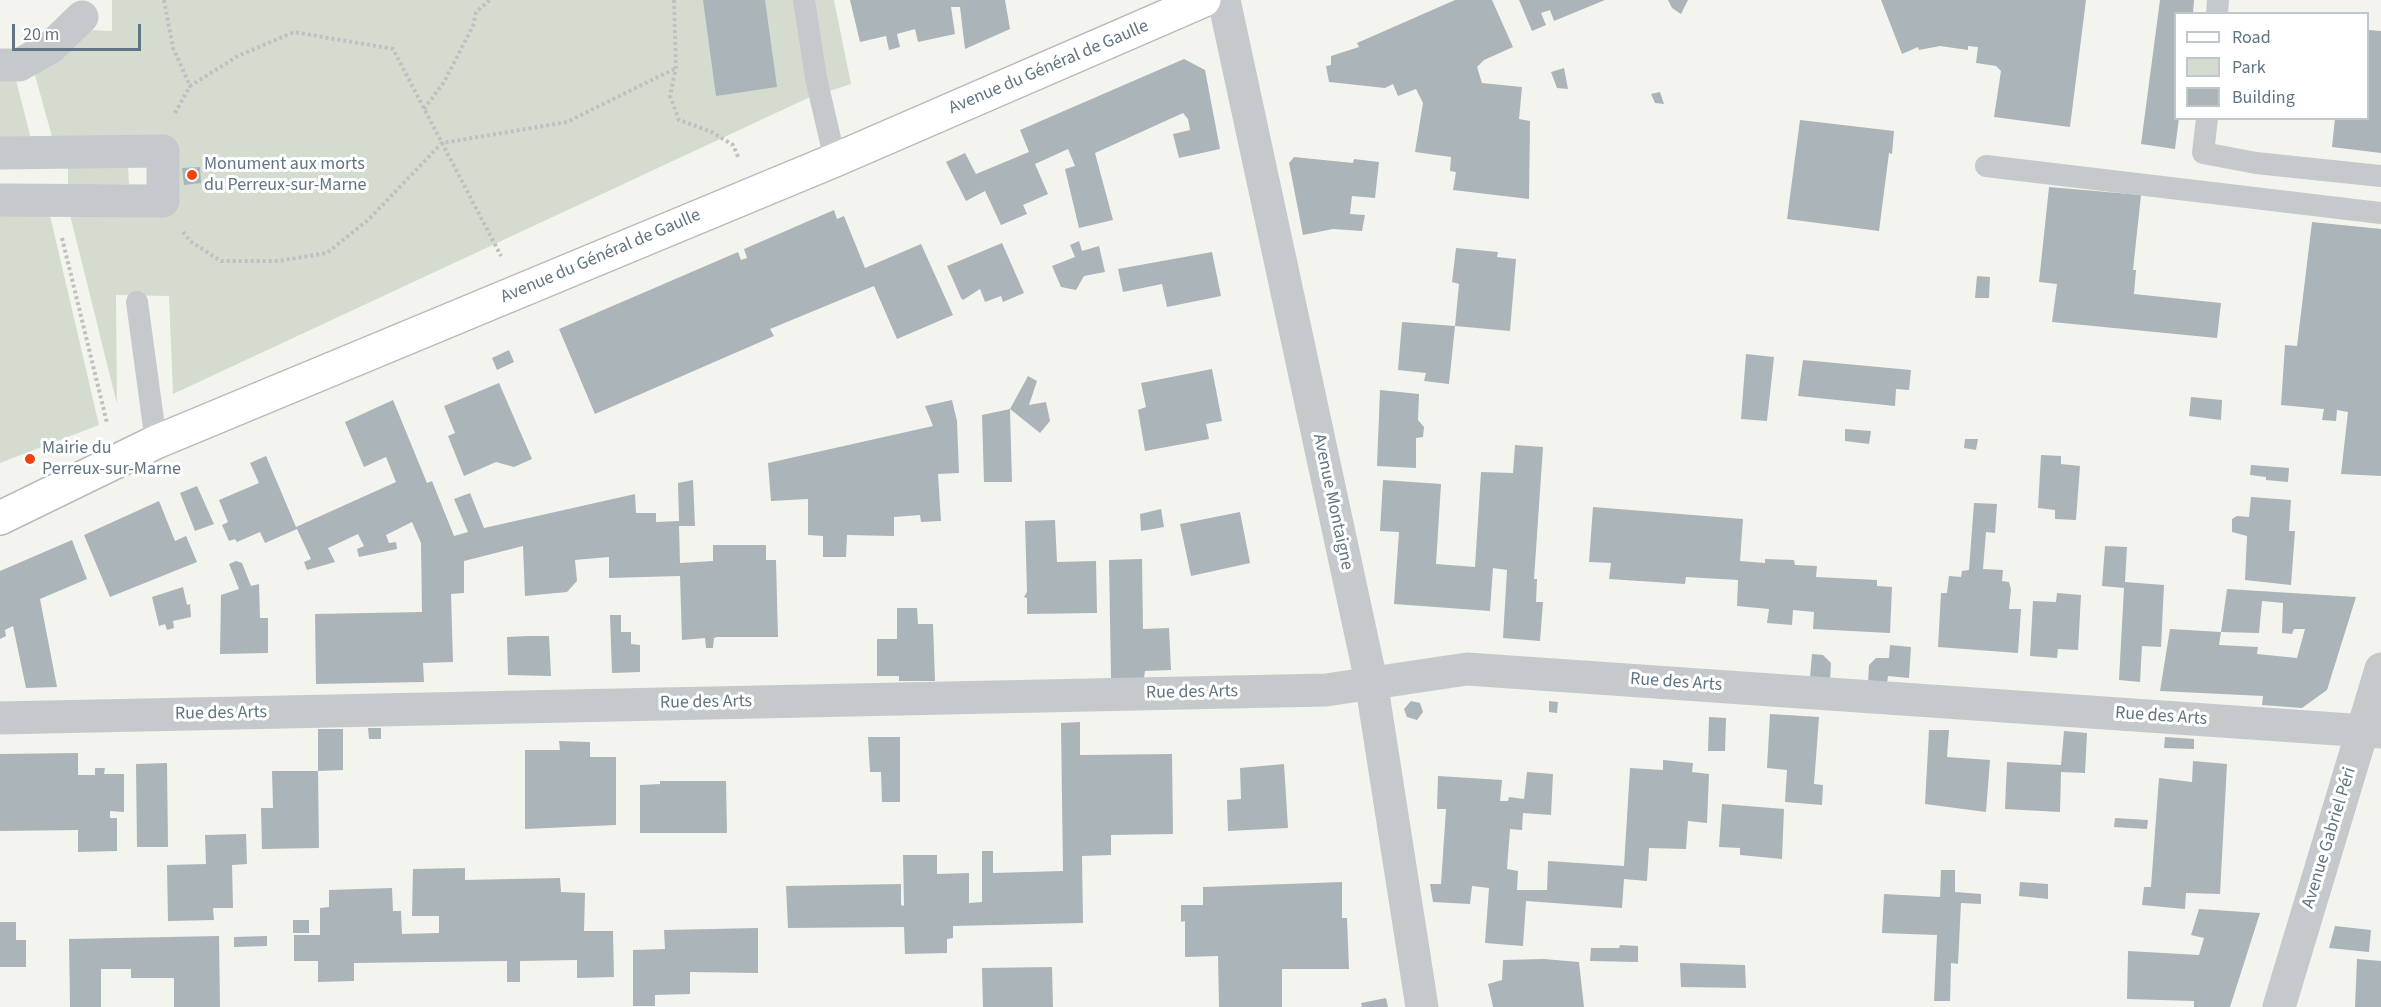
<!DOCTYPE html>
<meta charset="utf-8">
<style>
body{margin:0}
#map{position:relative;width:2381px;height:1007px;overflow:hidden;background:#f4f4ef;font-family:"Source Sans 3",sans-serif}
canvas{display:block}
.legend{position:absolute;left:2174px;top:12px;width:195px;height:108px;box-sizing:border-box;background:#fff;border:2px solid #bfc7cd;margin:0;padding:8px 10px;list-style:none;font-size:18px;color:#607483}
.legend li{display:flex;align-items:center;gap:12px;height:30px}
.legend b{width:30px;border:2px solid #bfc7cd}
.scale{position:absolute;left:12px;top:24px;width:129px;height:27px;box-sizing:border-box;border:3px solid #607483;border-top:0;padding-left:8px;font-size:18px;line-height:21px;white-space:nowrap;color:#607483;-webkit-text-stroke:4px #fff;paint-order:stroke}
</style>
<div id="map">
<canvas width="2381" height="1007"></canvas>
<ul class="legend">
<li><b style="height:8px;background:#fff"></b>Road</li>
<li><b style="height:16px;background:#d4dcd0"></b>Park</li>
<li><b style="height:16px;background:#abb4b8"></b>Building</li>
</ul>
<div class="scale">20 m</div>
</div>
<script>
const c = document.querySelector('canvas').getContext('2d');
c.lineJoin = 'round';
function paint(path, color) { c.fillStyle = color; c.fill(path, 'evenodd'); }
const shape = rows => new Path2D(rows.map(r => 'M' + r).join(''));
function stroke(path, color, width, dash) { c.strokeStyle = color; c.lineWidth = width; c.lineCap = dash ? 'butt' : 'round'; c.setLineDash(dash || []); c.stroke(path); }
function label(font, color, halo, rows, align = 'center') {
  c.font = font + ' "Source Sans 3",sans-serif'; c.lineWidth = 6; c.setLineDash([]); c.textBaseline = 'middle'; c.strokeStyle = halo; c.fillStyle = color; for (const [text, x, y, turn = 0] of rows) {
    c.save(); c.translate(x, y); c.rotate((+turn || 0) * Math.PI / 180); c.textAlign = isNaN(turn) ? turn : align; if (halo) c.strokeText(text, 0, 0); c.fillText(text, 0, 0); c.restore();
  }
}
paint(shape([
 [112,0,834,0,851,84,808,98,173,394,169,296,116,295,117,404,69,211,147,209,147,145,54,144,33,68,73,48,90,30,112,31],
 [14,72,32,143,0,148,0,74],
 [68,167,128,167,129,184,68,185],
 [0,211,49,211,99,425,0,463]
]), '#d4dcd0');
paint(shape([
 [703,0,765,0,777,87,716,96],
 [850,0,1005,0,1010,29,965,49,960,7,951,7,955,34,918,42,915,29,897,34,900,47,889,50,886,36,860,42],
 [1455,0,1492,0,1513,47,1484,60,1477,67,1482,83,1522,87,1519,119,1530,121,1529,199,1453,190,1456,172,1450,171,1451,157,1415,152,1423,103,1416,89,1398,96,1393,84,1385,88,1329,82,1326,66,1331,65,1331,56,1359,47,1357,43],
 [1519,0,1605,0,1554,21,1550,10,1541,13,1546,25,1532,31],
 [1668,0,1688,0,1681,14,1672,8],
 [1881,0,2086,0,2070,127,1994,117,2001,71,1996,66,1976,63,1978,47,1968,46,1968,50,1940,46,1919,50,1918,47,1902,54],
 [2160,0,2194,0,2193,14,2175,14,2175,118,2179,118,2175,149,2141,144],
 [2368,30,2381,31,2381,153,2332,147,2335,118,2368,118],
 [1184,59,1205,70,1220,149,1179,158,1173,134,1190,130,1188,119,1183,113,1095,153,1113,220,1079,228,1065,169,1075,166,1068,149,1035,164,1048,194,1023,205,1027,214,1001,225,985,191,966,201,946,162,965,153,976,174,1029,152,1020,130],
 [1564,68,1568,89,1557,88,1551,72],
 [1660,92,1664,104,1655,103,1651,94],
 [1800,120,1894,131,1892,154,1889,153,1879,231,1787,219],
 [1294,157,1353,163,1354,159,1379,162,1375,198,1352,196,1350,214,1365,215,1362,231,1333,229,1303,235,1289,163],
 [200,167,201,183,184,185,182,168],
 [2049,187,2141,195,2133,270,2136,270,2134,294,2221,303,2217,338,2052,322,2057,284,2039,282],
 [834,210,837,219,844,216,865,268,921,244,953,315,897,339,874,286,770,329,774,336,595,414,559,329,738,252,741,260,747,258,744,249],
 [2312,222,2381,229,2381,476,2341,474,2348,412,2337,410,2336,421,2322,420,2324,409,2281,405,2285,345,2297,346],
 [1079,241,1082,251,1099,246,1105,272,1084,276,1076,290,1061,287,1052,266,1075,257,1070,245],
 [1002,243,1024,293,1003,302,1001,296,985,302,980,289,963,300,961,298,947,266],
 [1456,248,1498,252,1497,257,1516,259,1510,331,1455,326,1459,284,1452,282],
 [1212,252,1221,296,1167,307,1162,284,1123,292,1118,269],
 [1977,276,1990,277,1989,298,1975,298],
 [1402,322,1455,326,1449,384,1424,381,1426,373,1398,370],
 [509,350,514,362,497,370,492,358],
 [1746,354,1774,357,1767,421,1741,419],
 [1803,360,1911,370,1909,390,1896,389,1895,406,1798,396],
 [1212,369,1222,421,1206,424,1209,439,1145,451,1138,410,1146,407,1141,383],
 [1028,376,1037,381,1029,405,1046,402,1050,421,1040,433,1010,409],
 [499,383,532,459,514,467,496,462,464,476,448,436,455,433,444,406],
 [1380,390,1419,394,1418,420,1424,427,1423,437,1416,438,1416,468,1377,466],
 [2191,397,2222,400,2221,420,2189,416],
 [393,400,427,483,432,481,454,536,468,532,454,499,470,493,484,528,635,494,636,513,656,513,656,522,679,521,678,483,693,480,695,526,679,526,680,563,713,561,713,545,766,545,766,560,776,560,778,637,717,637,714,638,713,648,706,648,705,638,682,640,680,576,609,578,609,557,575,560,577,581,567,592,525,596,523,546,464,561,464,593,451,594,453,662,423,663,424,682,316,684,315,614,422,612,421,543,412,522,386,535,389,543,396,542,397,549,359,557,357,549,364,546,358,534,328,548,335,562,307,570,304,562,311,559,297,529,265,543,260,532,237,542,235,539,229,541,222,525,228,522,219,500,259,483,250,463,266,456,296,527,396,482,386,457,364,467,345,422],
 [952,400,957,421,959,473,938,474,941,521,921,522,920,515,894,517,894,536,847,535,846,557,823,557,823,536,808,535,808,499,771,501,768,463,933,426,925,406],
 [1010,409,1012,482,984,482,982,415],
 [1845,429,1871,431,1869,444,1845,441],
 [1965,439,1978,439,1976,450,1964,448],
 [1515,445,1543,447,1534,579,1537,579,1536,602,1543,602,1540,641,1503,638,1507,570,1493,568,1490,611,1394,604,1399,532,1380,531,1383,480,1441,484,1436,564,1475,567,1481,472,1513,473],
 [2041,455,2061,456,2061,464,2080,466,2076,520,2055,519,2055,510,2038,508],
 [2251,465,2289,468,2288,482,2266,480,2266,477,2250,475],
 [197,486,214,524,195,531,180,493],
 [2251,497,2291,500,2289,531,2295,531,2291,585,2245,580,2247,536,2232,532,2232,519,2237,516,2249,517],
 [159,501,175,541,186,536,197,562,110,597,84,535],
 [1974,503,1997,504,1995,533,1986,532,1983,569,2003,570,2002,581,2009,582,2011,589,2009,609,2021,609,2018,653,1938,647,1941,593,1947,593,1949,576,1961,577,1962,571,1969,570],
 [1593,507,1743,519,1740,561,1765,563,1765,559,1794,560,1795,565,1817,566,1816,577,1877,580,1877,586,1892,587,1890,633,1813,629,1814,612,1793,610,1792,625,1767,623,1769,609,1737,606,1738,580,1686,577,1685,584,1609,579,1611,563,1589,562],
 [1161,509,1164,527,1141,531,1140,514],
 [1240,512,1250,563,1191,576,1180,524],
 [1055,520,1057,562,1096,561,1097,613,1027,614,1027,598,1024,597,1027,592,1025,521],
 [72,540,87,579,40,599,57,687,26,688,13,626,5,630,6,636,0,639,0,571],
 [2105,546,2127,547,2125,582,2164,585,2161,647,2142,646,2140,682,2119,680,2124,588,2102,586],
 [1142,559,1143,629,1169,628,1171,670,1145,671,1144,678,1111,678,1109,560],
 [236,561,242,563,251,586,259,584,260,618,268,618,268,653,220,654,221,595,239,589,229,564],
 [183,587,187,605,190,604,191,617,173,621,174,628,167,630,165,624,159,626,152,597],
 [2227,589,2356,597,2327,690,2302,708,2262,705,2263,696,2160,691,2170,629,2221,632,2219,645,2258,647,2257,654,2297,658,2305,629,2294,629,2292,634,2282,633,2283,603,2262,601,2259,633,2221,632],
 [2057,593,2081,595,2078,650,2058,649,2057,658,2030,656,2033,601,2056,602],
 [897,608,917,608,918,624,933,624,935,681,899,681,899,676,877,676,877,639,897,639],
 [610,615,621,615,621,632,631,632,631,644,640,645,640,672,612,673],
 [527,636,549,636,551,676,508,675,507,637],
 [1890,645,1911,647,1909,678,1888,676,1887,684,1868,683,1869,665,1876,658,1889,658],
 [1812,654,1823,655,1831,663,1830,681,1810,677],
 [1411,701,1420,703,1423,712,1417,720,1407,717,1404,709],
 [1549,701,1558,702,1557,713,1549,712],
 [1770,714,1819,717,1814,784,1823,785,1822,805,1785,802,1787,770,1767,768],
 [1709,717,1726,718,1725,751,1708,751],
 [1080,722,1080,755,1172,754,1173,834,1111,835,1111,855,1082,856,1083,923,953,926,953,938,947,939,947,953,905,954,904,927,788,928,786,886,901,884,901,905,904,906,903,855,937,855,937,874,969,873,969,903,982,902,982,851,993,851,993,873,1063,871,1061,723],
 [368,728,381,728,381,739,369,739],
 [318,729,343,729,343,770,318,771],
 [1929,730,1949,730,1947,757,1990,760,1986,812,1925,804],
 [2064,731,2087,733,2085,773,2061,772,2060,812,2005,809,2007,762,2061,765],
 [868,737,900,737,900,802,882,802,881,772,870,772],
 [2165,737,2194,739,2194,749,2164,748],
 [559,741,590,742,590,757,616,757,616,825,525,829,525,750,560,750],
 [78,753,78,775,95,775,95,768,105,768,104,774,124,774,124,812,110,811,110,818,117,818,117,851,78,852,78,830,0,831,0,754],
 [1663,760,1693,763,1692,772,1709,774,1707,823,1688,821,1686,849,1649,848,1647,881,1624,879,1622,908,1526,901,1523,946,1485,943,1489,888,1472,886,1470,904,1433,902,1430,884,1441,884,1446,809,1437,809,1438,776,1502,780,1500,801,1508,801,1509,797,1524,799,1527,772,1553,774,1551,815,1523,813,1522,830,1510,829,1507,869,1518,871,1517,890,1547,890,1548,861,1624,866,1630,768,1663,770],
 [2193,761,2227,764,2220,894,2186,893,2185,909,2142,905,2144,887,2151,887,2159,778,2192,782],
 [167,763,168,847,137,847,136,764],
 [1284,764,1288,828,1228,831,1227,800,1241,799,1240,768],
 [272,771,318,771,319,848,262,849,261,808,273,808],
 [660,781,726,781,727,833,640,833,640,785,660,784],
 [1722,804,1784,809,1782,859,1740,855,1740,848,1719,847],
 [2115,818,2148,820,2147,829,2114,827],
 [246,834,247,864,232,865,233,908,213,908,214,920,168,921,167,865,206,864,205,835],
 [465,868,465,880,560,878,561,892,585,893,584,931,613,931,614,977,577,978,577,960,520,961,520,982,507,982,507,961,354,963,354,981,318,982,318,961,294,961,294,935,320,935,320,908,329,907,329,890,392,888,393,911,401,911,402,934,439,933,439,916,412,916,413,869],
 [1941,870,1955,870,1955,892,1981,894,1981,904,1961,903,1958,964,1951,963,1950,1001,1934,1001,1937,935,1882,933,1884,894,1940,897],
 [1342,882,1342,918,1347,918,1349,969,1282,969,1282,1007,1219,1007,1218,956,1185,957,1185,921,1181,922,1181,905,1203,905,1203,887],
 [2020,882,2048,884,2048,899,2019,896],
 [2199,909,2260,913,2230,1007,2194,1007,2194,1001,2127,999,2128,951,2199,955,2204,938,2191,935],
 [293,920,309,920,309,933,293,933],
 [0,922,16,922,16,940,26,940,26,967,0,967],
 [2335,926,2371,930,2369,952,2329,948],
 [758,928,758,973,690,972,690,994,655,995,655,1006,633,1006,633,950,665,949,664,930],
 [219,936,220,1007,174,1007,174,978,131,978,131,969,101,969,101,1007,70,1007,69,939],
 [267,936,267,946,234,947,234,937],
 [1620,945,1638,946,1638,962,1590,961,1591,948,1619,948],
 [1544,959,1579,962,1584,1007,1493,1007,1488,984,1502,980,1503,960],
 [2357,959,2381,961,2381,1007,2355,1007],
 [1680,963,1745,965,1746,988,1681,987],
 [1052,967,1053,1007,983,1007,982,968],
 [1386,998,1388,1007,1362,1007,1361,1003]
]), '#abb4b8');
const secondary = shape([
 [0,518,156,442,835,160,1204,0]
]);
stroke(secondary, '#b5bbbf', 36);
stroke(shape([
 [164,0,173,48,190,86,238,56,294,32,393,49,501,256],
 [674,0,676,68,670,96,679,120,710,131,733,145,739,159],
 [424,109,444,82,473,26,476,12,490,0],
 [175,113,190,86],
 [183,232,190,241,221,261,278,261,327,253,368,220,442,143,567,122,676,68],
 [62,238,107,423]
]), '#bec0c2', 4, [3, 3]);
stroke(shape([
 [804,0,816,78,835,160],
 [2217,14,2218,0],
 [2207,118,2203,153,2256,163,2381,176],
 [1986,166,2381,213],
 [137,302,156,442]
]), '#c6c9cc', 22);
stroke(shape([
 [1224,0,1371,681,1422,1007],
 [0,65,19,65,51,47,82,17],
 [0,153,163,151,163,201,0,200],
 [0,718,1326,690,1467,669,2381,732],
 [2279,1007,2381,669]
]), '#c6c9cc', 33);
stroke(secondary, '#fff', 33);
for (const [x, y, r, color] of [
 [192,175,6,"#f4420f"],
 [30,459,6,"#f4420f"]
]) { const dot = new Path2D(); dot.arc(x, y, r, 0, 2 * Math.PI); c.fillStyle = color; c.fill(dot); stroke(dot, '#fff', 2); }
label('18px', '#607483', '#fff', [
 ["Avenue du Général de Gaulle",1049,68,-23],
 ["Avenue du Général de Gaulle",601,257,-23],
 ["Avenue Montaigne",1332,502,78],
 ["Rue des Arts",1676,683,4],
 ["Rue des Arts",1192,693,-1],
 ["Rue des Arts",706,703,-1],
 ["Rue des Arts",221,714,-1],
 ["Rue des Arts",2161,717,4],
 ["Avenue Gabriel Péri",2330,838,-73]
]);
label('18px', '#607483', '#fff', [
 ["Monument aux morts",204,165],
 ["du Perreux-sur-Marne",204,186],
 ["Mairie du",42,449],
 ["Perreux-sur-Marne",42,470]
], 'left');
</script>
